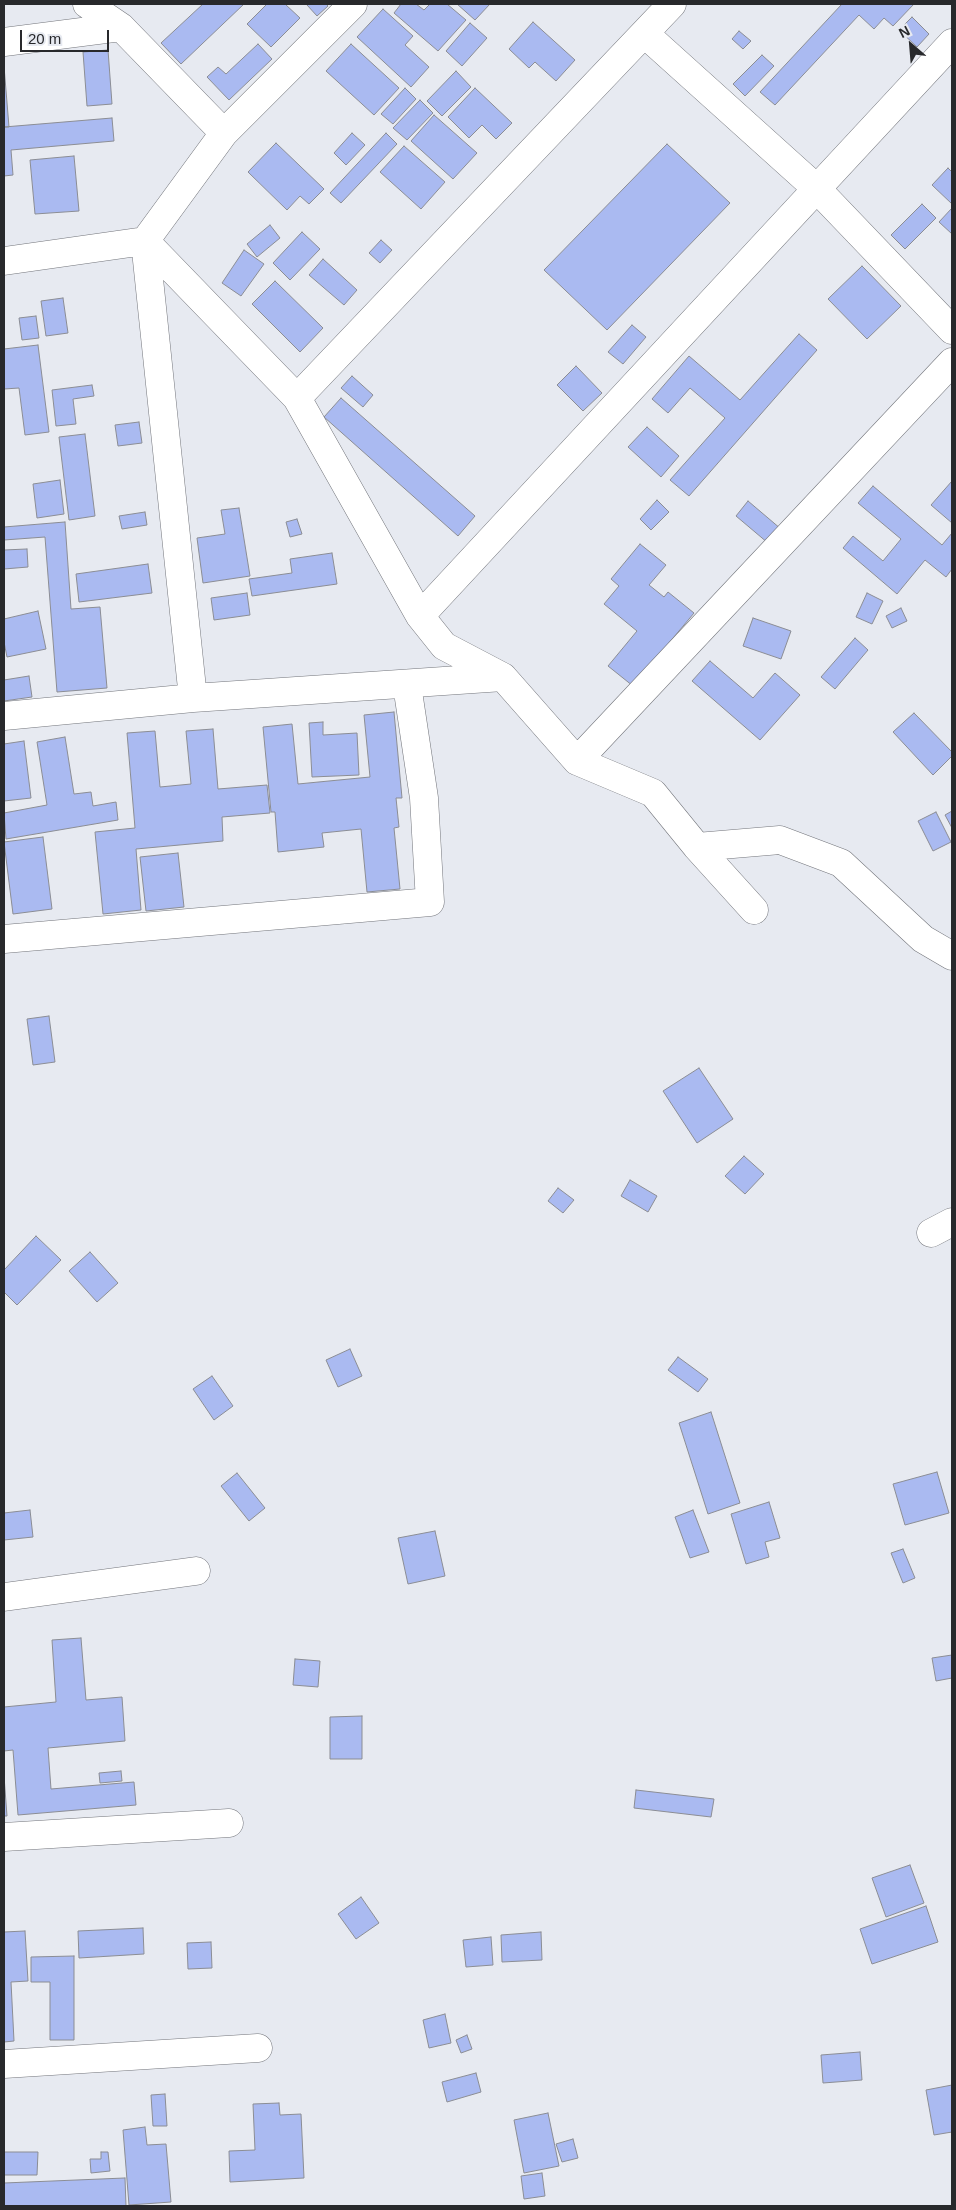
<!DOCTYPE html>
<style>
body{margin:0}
#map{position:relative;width:956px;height:2210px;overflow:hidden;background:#e7eaf1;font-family:Arial,sans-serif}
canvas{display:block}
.frame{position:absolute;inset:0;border:5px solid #28292c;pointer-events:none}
.north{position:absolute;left:886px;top:20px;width:50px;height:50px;-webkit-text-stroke:4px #e7eaf1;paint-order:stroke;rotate:333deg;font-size:14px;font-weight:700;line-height:20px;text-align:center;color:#28292c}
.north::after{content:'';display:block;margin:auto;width:18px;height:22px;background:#28292c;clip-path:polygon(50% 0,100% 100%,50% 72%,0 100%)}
.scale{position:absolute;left:20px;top:30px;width:89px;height:22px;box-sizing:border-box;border:2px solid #28292c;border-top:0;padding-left:6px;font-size:15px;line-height:18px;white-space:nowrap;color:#28292c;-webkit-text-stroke:4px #e7eaf1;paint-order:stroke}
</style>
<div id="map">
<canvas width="956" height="2210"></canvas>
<div class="frame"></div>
<div class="north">N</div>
<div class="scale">20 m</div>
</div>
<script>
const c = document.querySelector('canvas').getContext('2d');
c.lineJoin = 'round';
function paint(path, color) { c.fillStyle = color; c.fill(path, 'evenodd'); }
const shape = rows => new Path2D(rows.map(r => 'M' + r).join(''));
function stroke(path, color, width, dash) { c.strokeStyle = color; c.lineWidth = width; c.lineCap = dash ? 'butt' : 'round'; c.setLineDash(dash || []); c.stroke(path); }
const building = shape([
 [203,4,244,4,181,64,161,43,203,4],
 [267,4,285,4,300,18,271,47,247,24,267,4],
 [309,4,326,4,328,6,317,16,307,5,309,4],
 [401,4,416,4,424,10,430,4,447,4,466,20,438,51,394,13,401,4],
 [457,4,490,4,475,20,457,4],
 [842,4,914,4,893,26,884,18,874,29,859,15,775,105,760,92,842,4],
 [383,9,413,36,405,45,429,67,411,87,357,37,383,9],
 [912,17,929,34,917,47,899,30,912,17],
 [533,22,575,60,556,81,535,62,529,68,509,49,533,22],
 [470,23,487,38,462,66,446,51,470,23],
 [739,31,751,41,743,49,732,39,739,31],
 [258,44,272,59,229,100,207,77,218,67,226,74,258,44],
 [351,44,399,88,374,115,326,71,351,44],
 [108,50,112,104,87,106,83,52,108,50],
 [762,55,774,66,745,96,733,84,762,55],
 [4,66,9,127,4,127,4,66],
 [456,71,471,87,442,116,427,101,456,71],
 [405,88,416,99,393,124,381,114,405,88],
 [475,88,512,123,496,139,482,125,469,138,448,117,475,88],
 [420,100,433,113,407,140,393,128,420,100],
 [434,115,477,153,453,179,411,141,434,115],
 [112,118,114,141,11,150,13,175,4,176,4,127,112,118],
 [352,133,365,145,346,165,334,153,352,133],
 [386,133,397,144,341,203,330,193,386,133],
 [276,143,324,189,309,204,300,196,287,210,248,172,276,143],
 [667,144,730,203,607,330,544,270,667,144],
 [404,146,445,182,421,209,380,172,404,146],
 [74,156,79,211,35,214,30,160,74,156],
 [948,168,952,172,952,204,932,185,948,168],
 [922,204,936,218,905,249,891,235,922,204],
 [952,208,952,234,939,222,952,208],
 [270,225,280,238,257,257,247,244,270,225],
 [302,232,320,249,290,280,273,263,302,232],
 [381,240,392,250,380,263,369,253,381,240],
 [244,250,264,264,241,296,222,283,244,250],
 [323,259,357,290,344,305,309,275,323,259],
 [862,266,901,306,867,339,828,299,862,266],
 [275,281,323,328,300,352,252,304,275,281],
 [63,298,68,333,46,336,41,301,63,298],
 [36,316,39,338,22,340,19,318,36,316],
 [632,325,646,337,623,364,608,352,632,325],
 [799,334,817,350,689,496,670,480,725,418,690,388,668,413,652,399,689,356,740,400,799,334],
 [38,345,49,432,25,435,19,388,4,389,4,349,38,345],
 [576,366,602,393,583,411,557,385,576,366],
 [352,376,373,395,363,407,341,388,352,376],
 [92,385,94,396,73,399,76,424,56,426,52,390,92,385],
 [341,398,475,516,458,536,324,417,341,398],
 [139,422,142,443,118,446,115,425,139,422],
 [647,427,679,456,661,477,628,447,647,427],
 [85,434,95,516,69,520,59,437,85,434],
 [60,480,64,514,37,518,33,484,60,480],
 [952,481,952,523,931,505,952,481],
 [873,486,942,545,952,533,952,569,946,577,925,560,897,594,843,548,853,536,883,561,901,539,858,503,873,486],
 [657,500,669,512,651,530,640,519,657,500],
 [748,501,781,529,768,543,736,516,748,501],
 [239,508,250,576,203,583,197,538,225,534,221,510,239,508],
 [145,512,147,525,122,529,119,516,145,512],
 [297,519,302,534,290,537,286,522,297,519],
 [65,522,71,609,100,607,107,688,57,692,45,537,4,540,4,527,65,522],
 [640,544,666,565,649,585,664,597,668,592,694,613,633,686,608,666,637,631,604,604,619,586,611,579,640,544],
 [27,549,28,567,4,569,4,550,27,549],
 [332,553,337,584,252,596,249,579,292,573,290,559,332,553],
 [148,564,152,593,79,602,76,574,148,564],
 [247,593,250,615,214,620,211,598,247,593],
 [867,593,883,601,872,624,856,617,867,593],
 [901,608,907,621,892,628,886,616,901,608],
 [38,611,46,649,7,657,4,642,4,619,38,611],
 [753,618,791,631,781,659,743,646,753,618],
 [855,638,868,650,835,689,821,677,855,638],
 [710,661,753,698,775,673,800,695,760,740,692,681,710,661],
 [29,676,32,697,4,701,4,680,29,676],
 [394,712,402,798,396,798,399,827,394,828,400,889,367,892,361,829,322,833,324,847,278,852,275,812,271,812,263,727,292,724,298,784,370,777,364,715,394,712],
 [914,713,952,752,952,756,933,775,893,732,914,713],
 [323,722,323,735,357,733,359,775,312,777,309,723,323,722],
 [213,729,218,789,267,785,270,813,222,817,223,841,136,849,141,910,103,914,95,832,135,828,127,733,155,731,160,787,191,784,186,731,213,729],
 [65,737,74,794,91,792,93,806,116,802,118,820,6,839,4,813,47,805,37,742,65,737],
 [24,741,31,798,4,801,4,744,24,741],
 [952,811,952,828,945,815,952,811],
 [936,812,951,842,933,851,918,821,936,812],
 [43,837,52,909,13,914,4,842,43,837],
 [178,853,184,907,146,911,140,857,178,853],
 [49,1016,55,1062,33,1065,27,1019,49,1016],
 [699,1068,733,1119,697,1143,663,1091,699,1068],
 [744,1156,764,1174,745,1194,725,1176,744,1156],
 [630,1180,657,1196,648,1212,621,1196,630,1180],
 [558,1188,574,1200,563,1213,548,1201,558,1188],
 [36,1236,61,1260,17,1305,4,1292,4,1270,36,1236],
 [90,1252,118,1283,97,1302,69,1271,90,1252],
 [350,1349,362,1376,338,1387,326,1360,350,1349],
 [678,1357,708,1379,698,1392,668,1370,678,1357],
 [212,1376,233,1406,214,1420,193,1389,212,1376],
 [711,1412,740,1503,708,1514,679,1423,711,1412],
 [937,1472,949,1513,905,1525,893,1484,937,1472],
 [237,1473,265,1508,249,1521,221,1486,237,1473],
 [769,1502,780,1538,765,1542,769,1557,746,1564,731,1514,769,1502],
 [30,1510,33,1537,4,1540,4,1513,30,1510],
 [693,1510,709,1552,690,1558,675,1517,693,1510],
 [435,1531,445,1576,408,1584,398,1538,435,1531],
 [903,1549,915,1578,903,1583,891,1553,903,1549],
 [81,1638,86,1700,122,1697,125,1741,48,1748,51,1789,134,1782,136,1805,18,1815,13,1750,4,1751,4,1707,56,1702,52,1640,81,1638],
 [952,1655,952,1678,936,1681,932,1658,952,1655],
 [295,1659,320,1661,318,1687,293,1685,295,1659],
 [362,1716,362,1759,330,1759,330,1717,362,1716],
 [121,1771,122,1781,100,1783,99,1773,121,1771],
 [4,1776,7,1816,4,1816,4,1776],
 [636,1790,714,1799,711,1817,634,1808,636,1790],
 [910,1865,924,1903,886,1917,872,1878,910,1865],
 [361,1897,379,1923,356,1939,338,1914,361,1897],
 [926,1906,938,1942,872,1964,860,1929,926,1906],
 [143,1928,144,1954,79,1958,78,1931,143,1928],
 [25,1931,28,1981,11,1982,14,2041,4,2042,4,1932,25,1931],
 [541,1932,542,1960,502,1962,501,1935,541,1932],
 [491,1937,493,1965,466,1967,463,1940,491,1937],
 [211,1942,212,1968,188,1969,187,1943,211,1942],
 [74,1956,74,2040,50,2040,50,1982,31,1982,31,1957,74,1956],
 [445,2014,451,2043,429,2048,423,2020,445,2014],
 [467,2035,472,2049,461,2053,456,2040,467,2035],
 [860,2052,862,2080,823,2083,821,2055,860,2052],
 [476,2073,481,2092,447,2102,442,2082,476,2073],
 [952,2085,952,2132,934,2135,926,2090,952,2085],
 [165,2094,167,2126,153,2126,151,2095,165,2094],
 [279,2103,280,2115,301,2114,304,2178,230,2182,229,2151,255,2150,253,2104,279,2103],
 [548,2113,559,2166,524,2173,514,2120,548,2113],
 [145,2127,147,2145,166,2144,171,2202,129,2205,123,2130,145,2127],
 [573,2139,578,2158,562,2162,556,2144,573,2139],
 [4,2152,38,2152,37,2175,4,2175,4,2152],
 [101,2152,108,2152,110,2171,91,2173,90,2159,101,2159,101,2152],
 [542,2173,545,2196,524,2199,521,2176,542,2173],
 [125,2178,126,2206,4,2206,4,2183,125,2178]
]);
paint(building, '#aabaf1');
stroke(building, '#8b8d94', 1);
const minor = shape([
 [87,4,121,27,224,133,353,4],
 [645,34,816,188,952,330],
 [4,42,121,27],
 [145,241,297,398,672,4],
 [145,241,193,698],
 [4,261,145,241,224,133],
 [297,398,420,616,444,646,503,677,577,761,653,793,697,847,754,910],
 [420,616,952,43],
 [4,716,193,698,503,677],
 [577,761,952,362],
 [697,847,780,840,841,863,923,939,952,956],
 [4,939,430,902,424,798,407,685],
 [931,1233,952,1222],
 [4,1597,196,1571],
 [4,1837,229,1823],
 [4,2064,258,2048]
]);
stroke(minor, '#73757b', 29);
stroke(minor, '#fff', 28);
</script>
